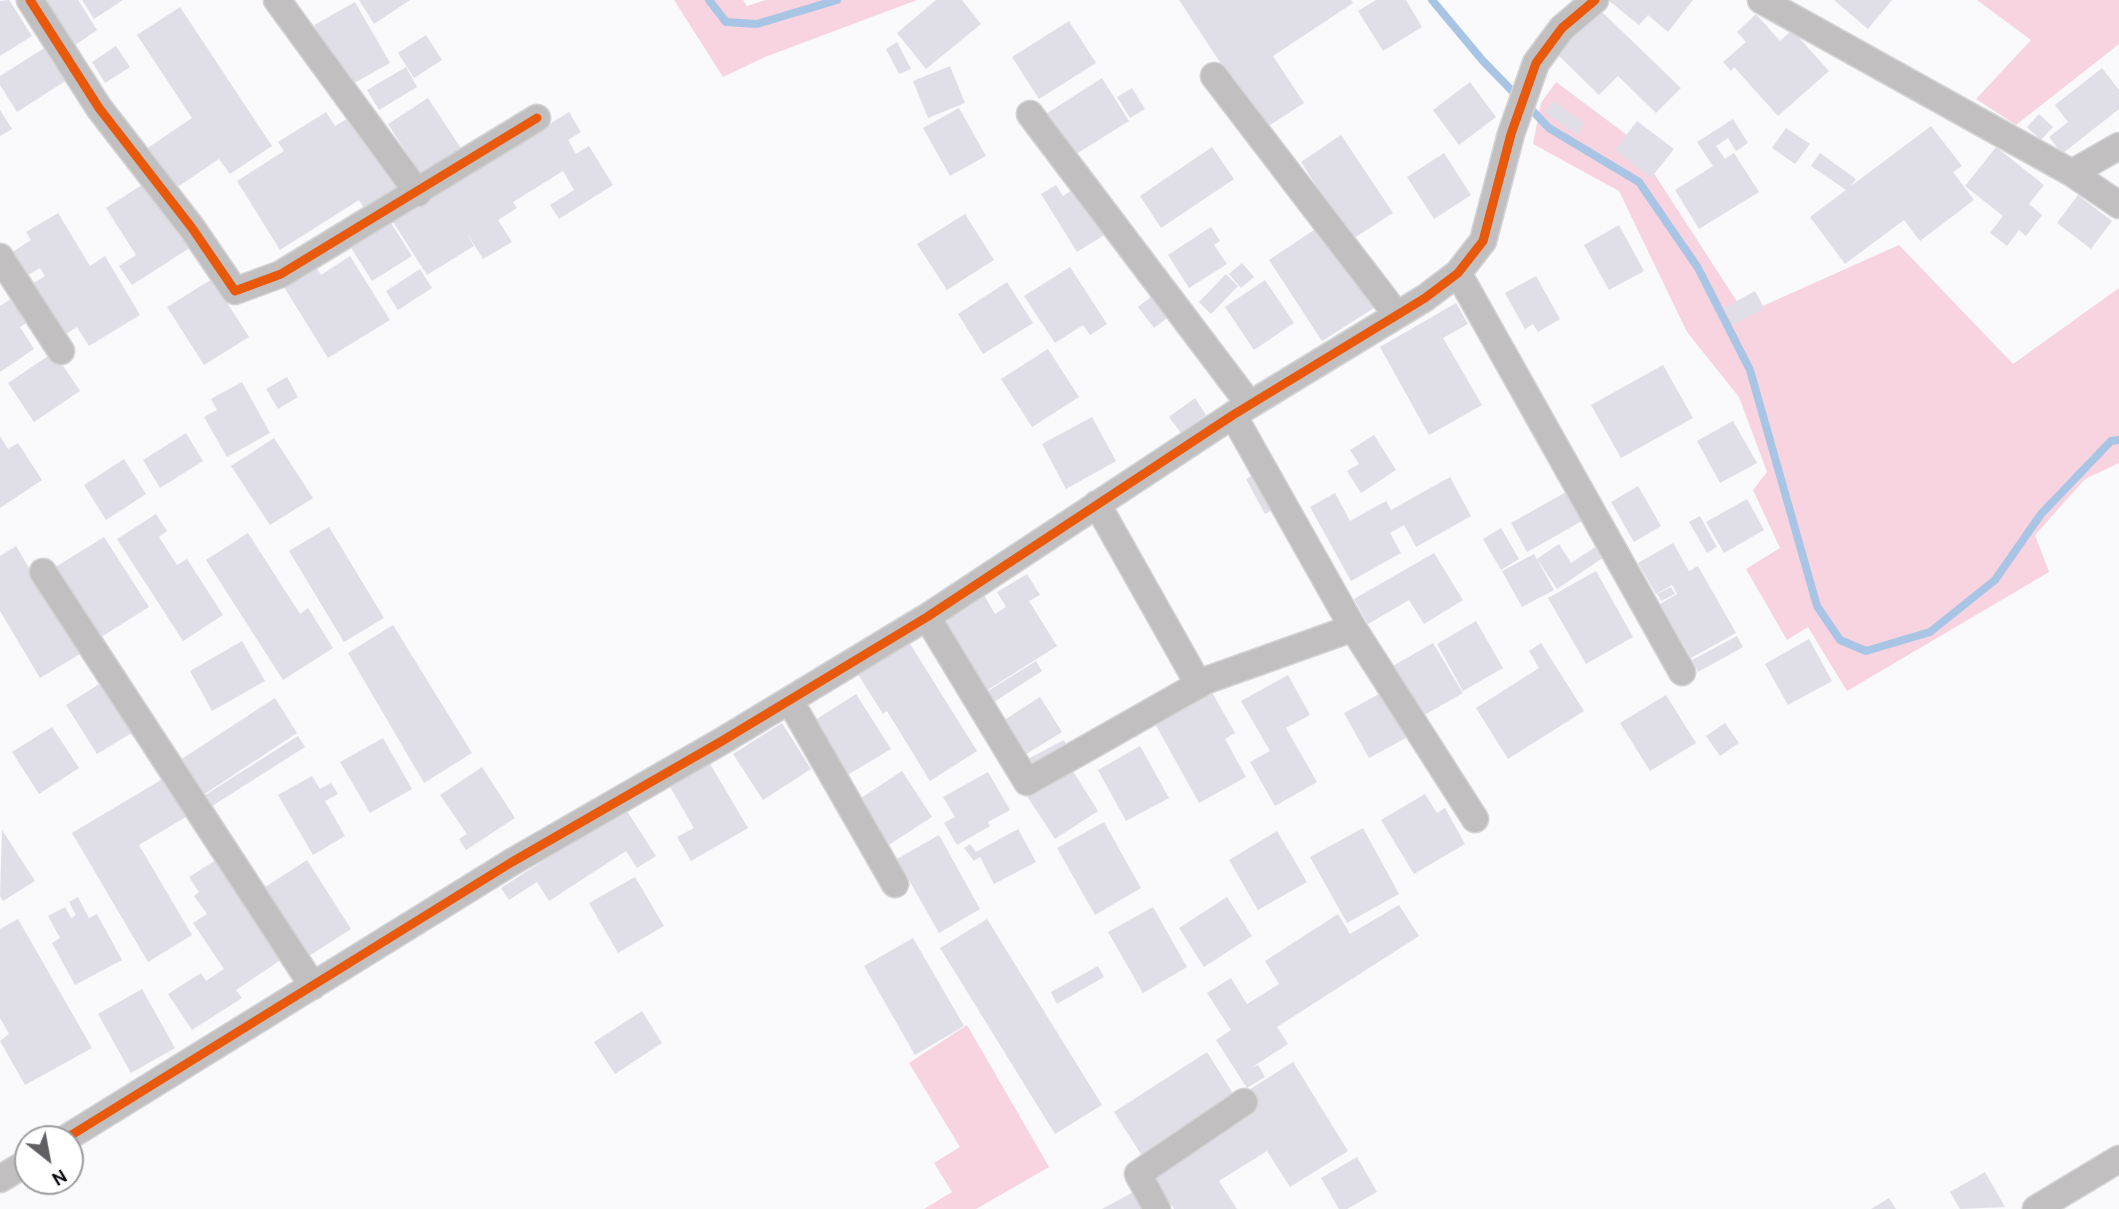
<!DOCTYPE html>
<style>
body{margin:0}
#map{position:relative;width:2119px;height:1209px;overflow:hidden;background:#faf9fc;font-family:Overpass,sans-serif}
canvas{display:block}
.north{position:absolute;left:14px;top:1125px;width:70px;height:70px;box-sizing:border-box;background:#fff;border:2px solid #9f9da0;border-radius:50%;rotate:149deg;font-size:19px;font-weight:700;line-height:28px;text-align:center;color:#0e0b12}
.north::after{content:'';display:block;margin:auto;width:24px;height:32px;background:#615e64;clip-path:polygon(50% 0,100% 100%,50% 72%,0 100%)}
</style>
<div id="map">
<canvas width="2119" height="1209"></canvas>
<div class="north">N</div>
</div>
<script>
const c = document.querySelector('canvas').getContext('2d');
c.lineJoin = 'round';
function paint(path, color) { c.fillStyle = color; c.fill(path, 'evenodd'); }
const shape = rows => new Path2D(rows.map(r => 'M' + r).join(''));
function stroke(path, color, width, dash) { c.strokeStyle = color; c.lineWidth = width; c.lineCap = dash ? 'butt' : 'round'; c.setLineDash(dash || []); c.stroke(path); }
paint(shape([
 [674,0,743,0,747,6,766,0,917,0,765,57,723,77],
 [1977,0,2119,0,2119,44,2016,125,1976,99,2031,40],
 [1556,82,1631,138,1745,314,1899,245,2013,364,2119,288,2119,463,2085,479,2035,535,2049,572,1847,691,1808,627,1787,640,1746,569,1780,548,1753,490,1767,472,1739,397,1687,332,1619,191,1533,144,1541,103],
 [967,1025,1049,1167,976,1209,924,1209,952,1192,934,1163,960,1147,909,1063]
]), '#f7d4df');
stroke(shape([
 [709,0,726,22,757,24,837,0],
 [1432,0,1483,61,1518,97],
 [1528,106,1549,128,1639,182,1698,268,1750,370,1817,606,1840,640,1866,651,1930,632,1995,580,2041,514,2111,441,2119,440]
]), '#a8c5e6', 8);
paint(shape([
 [9,0,32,36,0,56,0,1],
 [39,0,78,0,97,30,71,48],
 [82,0,123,0,94,19],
 [359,0,410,0,374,24],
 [936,0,962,0,981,24,926,69,897,33],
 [1179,0,1351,0,1353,3,1273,56,1304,103,1264,129],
 [1376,0,1406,0,1422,27,1383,51,1358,11],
 [1608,0,1693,0,1668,32,1648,15,1639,25],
 [1834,0,1892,0,1868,29],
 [355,2,390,63,349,86,314,25],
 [180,7,272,146,230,174,219,159,173,190,146,149,192,118,137,35],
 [1600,10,1681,88,1656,113,1618,76,1599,95,1557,54],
 [1756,14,1780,41,1792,30,1829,71,1778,116,1734,67,1731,71,1723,62,1746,42,1737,32],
 [1069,21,1096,63,1039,99,1012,57],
 [426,35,442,60,414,78,398,53],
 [897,42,911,69,899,74,886,49],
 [116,46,130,67,105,83,92,62],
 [46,47,67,80,17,112,0,85,0,76],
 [950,66,965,103,928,118,913,81],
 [406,67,417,87,379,110,367,90],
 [2102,68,2119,90,2119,109,2062,154,2049,137,2068,122,2055,105],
 [1102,78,1129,121,1073,156,1046,114],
 [1470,82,1496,117,1459,145,1433,110],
 [1132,88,1145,109,1130,118,1117,97],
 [428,98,466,156,425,182,388,124],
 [1553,101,1585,123,1577,135,1545,112],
 [959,108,986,156,950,176,923,128],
 [0,110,12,129,0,136],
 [326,112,335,126,353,115,400,190,366,212,359,200,280,250,237,181,284,151,278,142],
 [569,112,581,132,568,140,576,154,589,146,613,185,559,219,550,205,574,190,563,171,513,202,517,208,498,220,512,242,483,259,467,233,474,246,427,275,393,222,467,176,463,169,503,153],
 [2039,114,2053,127,2041,140,2027,127],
 [1733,119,1748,143,1736,151,1728,138,1716,146,1725,159,1734,153,1759,192,1699,229,1675,190,1713,166,1697,142],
 [1637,121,1674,149,1651,178,1615,150],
 [1931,126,1962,166,1953,172,1974,200,1920,241,1904,220,1845,264,1810,217,1846,190,1811,166,1820,153,1856,179,1851,186],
 [1786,128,1810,144,1795,164,1772,148],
 [1341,135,1393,213,1351,240,1301,162],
 [1212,147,1234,179,1161,228,1140,196],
 [1996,147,2044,185,2029,204,2042,215,2026,236,2019,230,2007,246,1990,233,2003,216,1965,186],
 [1444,153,1471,195,1434,219,1407,177],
 [148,181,191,247,132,285,119,266,136,255,106,208],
 [1056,185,1063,196,1080,185,1109,232,1077,252,1041,194],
 [2078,195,2112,221,2091,249,2057,223],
 [58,213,90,266,105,256,140,315,89,346,77,327,63,336,32,284,45,276,40,268,25,277,11,253,31,240,26,232],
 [965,214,994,260,947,290,917,244],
 [390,221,412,256,372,281,350,246],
 [1619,225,1644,271,1609,290,1584,245],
 [1320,226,1374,308,1322,341,1269,260],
 [1211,227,1220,241,1214,245,1227,264,1189,288,1168,255],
 [350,256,390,320,328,358,279,279,311,259,321,275],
 [1242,263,1254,277,1241,288,1229,274],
 [1070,267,1107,324,1090,335,1083,325,1055,343,1024,296],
 [420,269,432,288,398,310,386,291],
 [1226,274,1238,286,1211,314,1199,302],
 [1536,276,1560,319,1538,332,1533,324,1525,329,1505,293],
 [212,279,249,337,204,365,167,307],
 [1265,280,1294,323,1254,350,1225,307],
 [1007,282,1033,323,983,354,958,314],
 [1755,291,1764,308,1733,325,1724,308],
 [1156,293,1172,314,1154,328,1138,307],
 [13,298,28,322,20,327,34,349,0,372,0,306],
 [1456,303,1468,324,1443,338,1482,405,1429,435,1380,347],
 [1048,349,1079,397,1032,427,1001,379],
 [54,352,80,391,34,422,8,383],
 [1663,365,1693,418,1621,458,1591,405],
 [287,377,298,397,278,409,266,389],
 [242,382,270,433,227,457,204,417,217,410,211,399],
 [1195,398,1206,415,1181,433,1169,417],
 [1092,417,1116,461,1066,489,1042,444],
 [1733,421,1757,463,1720,483,1697,441],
 [186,433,203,461,160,488,143,460],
 [1374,435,1396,470,1361,493,1347,471,1359,464,1350,450],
 [0,436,8,449,18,443,42,480,0,508],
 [274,438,313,498,270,525,231,466],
 [124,459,146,494,106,520,84,485],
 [1259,472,1278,507,1265,514,1246,479],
 [1450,477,1471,516,1416,547,1404,525,1390,533,1401,553,1351,581,1310,507,1335,493,1350,521,1386,501,1391,510],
 [1638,486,1661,526,1634,542,1611,502],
 [1566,492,1582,521,1527,552,1511,523],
 [1747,499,1764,530,1724,553,1706,522],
 [156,514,167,531,159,537,177,565,187,559,223,615,183,641,117,539],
 [1700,516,1717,547,1707,553,1689,522],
 [329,527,384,618,344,642,289,551],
 [1501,528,1519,559,1501,570,1483,539],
 [248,533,300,614,308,608,333,648,283,680,206,560],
 [104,537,149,607,98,639,54,568],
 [1673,543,1689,571,1698,566,1736,633,1691,658,1660,604,1677,594,1672,585,1656,594,1638,563],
 [1559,544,1571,563,1600,544,1607,555,1557,589,1537,559],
 [16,546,80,654,40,678,0,611,0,556],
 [1434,553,1463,600,1424,624,1409,600,1368,624,1354,599],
 [1534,554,1554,590,1522,607,1502,571],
 [1596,571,1633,637,1586,664,1548,598],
 [1027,574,1040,595,1029,601,1057,646,983,693,936,618,981,590,995,614,1006,607,997,592],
 [1671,587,1675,594,1661,601,1657,594],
 [1476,621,1503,668,1463,691,1437,644],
 [393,625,472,753,424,783,348,653],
 [1737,636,1743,647,1698,672,1692,660],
 [907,639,977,751,930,781,887,711,883,714,856,671],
 [1809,639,1832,681,1788,705,1765,664],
 [242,641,265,681,212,711,190,671],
 [1433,643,1463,693,1421,717,1391,667],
 [1541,643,1584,711,1508,759,1476,708,1539,668,1529,651],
 [1036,661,1042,671,991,704,985,693],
 [1288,675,1310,715,1286,728,1317,782,1275,806,1250,762,1270,751,1241,701],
 [104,681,135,731,97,754,66,705],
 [1210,689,1235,733,1225,739,1246,777,1199,803,1153,720],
 [1381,693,1406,738,1369,758,1344,713],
 [856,694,891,749,846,776,812,722],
 [1666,695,1696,743,1650,771,1620,723],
 [1040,697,1062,732,1020,758,998,724],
 [275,698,297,733,200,797,177,762],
 [782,723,811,769,763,800,733,754],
 [1725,723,1739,743,1720,756,1706,736],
 [52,727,79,768,39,794,12,752],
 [298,736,305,747,209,808,202,797],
 [383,738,412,789,370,813,340,762],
 [1064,740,1072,755,1030,777,1022,762],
 [1140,746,1169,798,1126,821,1098,770],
 [706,757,748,828,691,861,677,837,694,828,666,780],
 [482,767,515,818,466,850,459,839,467,834,440,795],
 [1071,768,1098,811,1055,839,1027,796],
 [902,771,932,817,887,846,858,800],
 [988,772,1010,810,988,822,990,826,957,845,944,823,955,817,943,797],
 [312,776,320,789,331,783,338,794,325,801,345,836,313,855,278,795],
 [166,777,189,815,139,845,192,935,148,962,72,833],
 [1425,794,1437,813,1445,808,1465,844,1414,874,1381,820],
 [625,808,656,856,637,868,626,851,549,901,537,882,509,900,501,888],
 [1104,822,1141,888,1095,915,1057,848],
 [1363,828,1399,894,1347,923,1310,857],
 [1018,829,1036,862,994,884,980,857,974,861,964,848,970,844,976,852],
 [2,830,35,881,3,901,0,896],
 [1277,831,1307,882,1258,910,1229,860],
 [939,835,980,909,939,933,897,859],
 [219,858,285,957,236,990,242,998,192,1030,168,994,201,973,206,981,224,969,193,923,207,914,194,896,199,892,189,877],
 [307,860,351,929,306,958,262,889],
 [635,877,664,926,618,953,589,903],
 [78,897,89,918,97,914,122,960,75,985,52,943,60,938,48,916,65,907,71,918,76,915,69,902],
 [1227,897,1252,936,1204,967,1179,928],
 [1399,905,1419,936,1277,1027,1288,1044,1251,1068,1258,1065,1265,1077,1247,1088,1216,1040,1231,1030,1207,993,1231,978,1247,1004,1279,984,1265,961,1338,914,1350,934],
 [1153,907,1187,967,1143,993,1108,932],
 [18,919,92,1048,25,1085,0,1041,9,1034,0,1018,0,929],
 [987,919,1102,1105,1055,1134,940,948],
 [913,938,964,1026,915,1055,864,966],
 [1098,966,1104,977,1057,1004,1051,992],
 [142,989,175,1048,131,1073,98,1014],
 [642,1011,662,1043,615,1074,594,1042],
 [1207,1052,1237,1100,1144,1159,1114,1112],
 [1293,1062,1348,1151,1290,1187,1267,1151,1219,1181,1237,1209,1174,1209,1151,1173,1244,1093],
 [1357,1157,1377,1192,1347,1209,1339,1209,1321,1178],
 [1985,1172,2005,1207,1960,1209,1950,1192],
 [1139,1189,1150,1209,1102,1209],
 [1889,1198,1896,1209,1871,1209]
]), '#e0dfe7');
const minor = shape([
 [30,0,99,108,192,228,235,291,281,274,537,118],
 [277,0,418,193],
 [1761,0,2072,173,2119,205],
 [1214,76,1397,315],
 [1030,114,1250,405],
 [2072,173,2119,146],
 [0,257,61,351],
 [1458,273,1682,672],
 [1233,415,1353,628,1475,819],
 [1097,504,1199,685],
 [43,572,313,986],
 [927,617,1027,782,1207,680,1353,628],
 [790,701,895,884],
 [65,1139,512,862,722,741,927,617,1233,415,1425,298,1458,273,1483,241,1511,134,1536,63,1562,28,1595,0],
 [0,1179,28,1162],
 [1157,1209,1138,1174,1244,1102],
 [2036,1209,2119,1159]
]);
stroke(minor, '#d4d4d6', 29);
stroke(minor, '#c2bfc1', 26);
stroke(shape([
 [30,0,99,108,192,228,235,291,281,274,537,118],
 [65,1139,512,862,722,741,927,617,1233,415,1425,298,1458,273,1483,241,1511,134,1536,63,1562,28,1595,0]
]), '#e8590c', 9);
</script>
